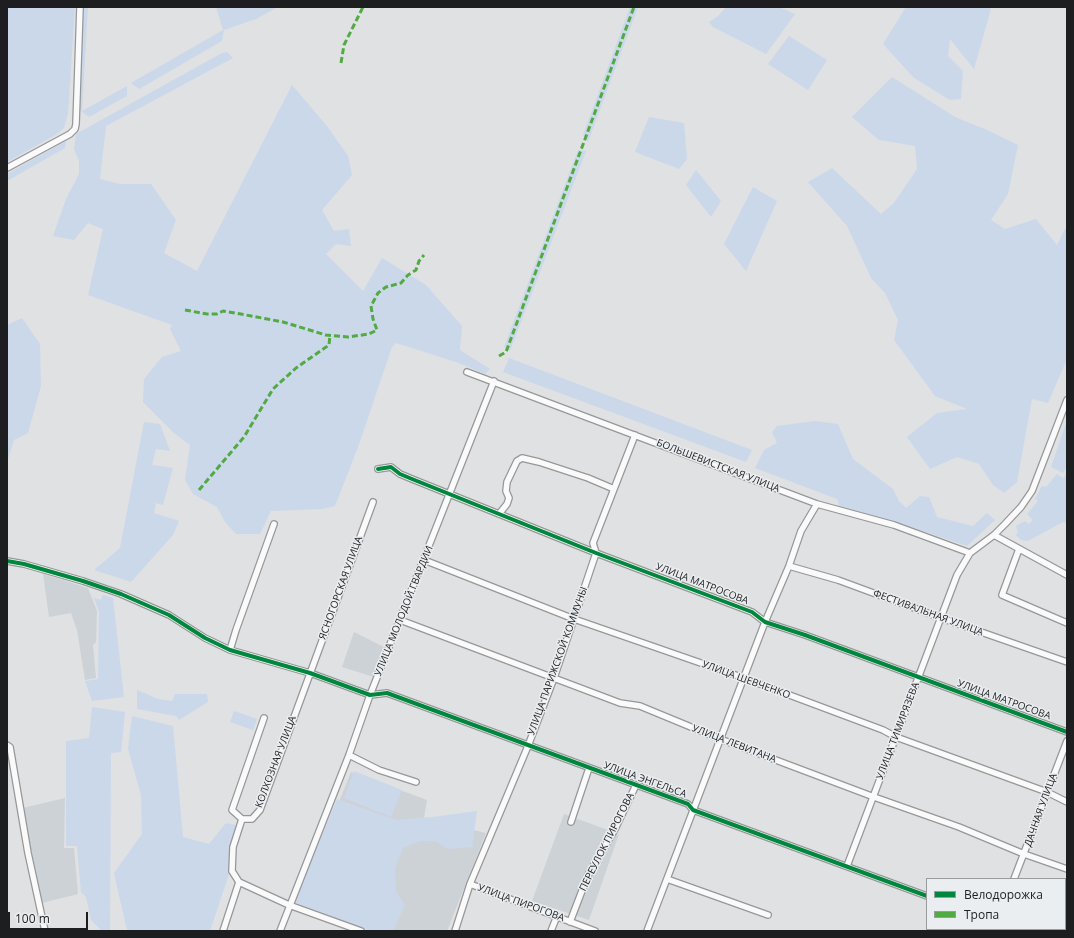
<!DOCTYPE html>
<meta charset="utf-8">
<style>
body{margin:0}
#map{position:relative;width:1074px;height:938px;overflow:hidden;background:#dfe1e3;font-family:"Open Sans",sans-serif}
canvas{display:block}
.frame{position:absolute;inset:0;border:8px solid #1d1e1f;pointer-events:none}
.legend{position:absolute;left:926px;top:878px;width:140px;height:52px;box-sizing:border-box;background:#ebeef1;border:1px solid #999b9d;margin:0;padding:5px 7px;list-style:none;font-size:12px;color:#1d1e1f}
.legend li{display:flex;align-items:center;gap:8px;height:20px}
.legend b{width:20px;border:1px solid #999b9d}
.scale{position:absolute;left:8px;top:912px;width:80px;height:18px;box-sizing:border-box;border:2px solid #1d1e1f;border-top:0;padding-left:5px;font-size:12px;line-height:14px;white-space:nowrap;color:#1d1e1f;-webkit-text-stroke:3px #ebeef1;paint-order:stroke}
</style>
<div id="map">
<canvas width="1074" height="938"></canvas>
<div class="frame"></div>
<ul class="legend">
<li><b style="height:5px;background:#00873e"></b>Велодорожка</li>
<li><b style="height:5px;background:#52aa43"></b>Тропа</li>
</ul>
<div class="scale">100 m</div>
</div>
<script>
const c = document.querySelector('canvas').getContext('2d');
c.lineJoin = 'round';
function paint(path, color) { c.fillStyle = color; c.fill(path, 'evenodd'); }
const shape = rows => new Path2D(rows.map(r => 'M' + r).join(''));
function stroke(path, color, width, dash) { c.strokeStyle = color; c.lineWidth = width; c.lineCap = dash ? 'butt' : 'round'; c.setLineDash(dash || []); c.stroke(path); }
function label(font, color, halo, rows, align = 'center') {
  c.font = font + ' "Open Sans",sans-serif'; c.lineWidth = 3; c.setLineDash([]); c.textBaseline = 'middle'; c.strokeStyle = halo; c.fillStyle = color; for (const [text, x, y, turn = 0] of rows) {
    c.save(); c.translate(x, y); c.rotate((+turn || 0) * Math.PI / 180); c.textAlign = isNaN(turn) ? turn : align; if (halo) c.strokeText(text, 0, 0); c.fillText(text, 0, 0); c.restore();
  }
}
paint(shape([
 [43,574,88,588,97,611,96,642,93,645,96,678,85,680,77,630,71,613,49,617],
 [354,632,386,648,377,678,342,667],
 [351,772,427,800,424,818,486,833,447,931,380,931,300,899],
 [65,798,64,848,74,848,78,894,42,903,23,808],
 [564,814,619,834,589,920,532,901]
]), '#cdd2d7');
paint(shape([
 [7,7,75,7,68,114,64,128,57,134,7,162],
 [84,7,88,7,82,111,127,86,127,96,89,117,82,112,78,107],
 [216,7,278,7,256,19,224,30,222,41,139,89,131,83,223,30],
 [630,7,638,7,588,142,583,135],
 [726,7,779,7,795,14,766,54,713,27,709,22,718,16],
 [906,7,986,7,991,9,974,69,950,39,948,56,963,71,961,99,950,100,914,78,883,44],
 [789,36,827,60,808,90,768,64],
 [227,52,233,58,106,126,100,179,120,184,151,184,176,220,164,253,197,271,292,85,327,126,348,156,352,175,322,210,334,231,349,229,351,246,336,244,326,254,363,291,382,258,426,285,462,326,460,350,490,369,485,374,459,363,396,343,392,347,358,447,335,506,322,509,271,511,260,534,236,534,225,522,217,507,193,494,185,480,190,445,174,433,143,402,144,379,162,357,181,351,170,329,172,325,88,295,103,229,88,223,74,240,53,236,66,199,79,174,79,161,74,149,76,134,222,53],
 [892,77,955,117,987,130,1018,145,1008,194,991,220,1005,229,1036,219,1057,245,1067,225,1067,359,1048,403,1032,399,1017,482,1004,493,993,485,979,464,957,457,930,469,907,437,937,413,967,409,935,396,894,340,898,320,885,293,871,278,847,226,808,182,832,168,881,214,894,203,917,169,915,146,879,140,852,117],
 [649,117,684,123,687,159,679,169,635,152],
 [66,141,65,148,7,181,7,174],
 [578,150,586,151,510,351,504,347],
 [696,170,721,201,711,217,686,185],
 [753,187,777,201,746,271,724,244],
 [22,318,40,344,41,386,28,433,14,440,7,462,7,373,8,358,7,357,7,325],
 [509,358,752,450,746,462,503,372],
 [1067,420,1067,467,1063,473,1051,467],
 [815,421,838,424,853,459,893,489,899,501,906,508,920,496,929,497,937,517,973,526,987,513,995,520,967,546,905,525,839,506,837,499,755,468,764,450,777,443,772,432,777,426],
 [144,422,160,424,170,451,156,449,152,465,173,468,163,505,156,503,154,513,179,521,173,535,131,582,94,570,120,548],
 [1067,473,1067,523,1063,522,1028,541,1021,540,1015,534,1018,533,1016,526,1025,521,1029,524,1033,520,1027,514,1038,501,1035,499,1042,486,1046,487,1057,474,1063,478],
 [103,595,113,598,124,697,92,701,85,681,98,679,99,612,94,598,101,600],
 [137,690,158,699,172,701,175,694,207,694,208,702,179,720,176,716,137,709],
 [92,707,125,712,121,752,111,753,110,931,102,931,91,920,86,897,81,892,77,846,66,846,66,741,89,738],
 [234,711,257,719,253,730,230,722],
 [132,716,173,726,183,837,209,844,226,823,240,826,229,874,210,931,128,931,126,926,114,873,142,834,141,795,128,749],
 [354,771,402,790,391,817,344,798],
 [337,799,396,820,432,817,477,811,472,847,447,849,436,841,420,841,403,848,395,868,396,891,405,905,393,931,370,931,294,902]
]), '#cbd8ea');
const minor = shape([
 [7,168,70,134,75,129,76,124,80,7],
 [467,372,817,504,894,525,970,553],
 [378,469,391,467,400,474,412,479,596,553,752,612,765,622,805,635,1067,732],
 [499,514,507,504,509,498,506,491,507,482,517,461,522,458,539,462,588,478,614,489],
 [994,535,1067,575],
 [1019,549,1002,595,1067,623],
 [424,560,574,619,744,678,883,730,896,737,1047,792,1067,802],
 [7,561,24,564,83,581,121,594,169,615,205,638,230,650,310,673,370,695,387,693,688,804,693,810,927,896],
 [789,566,838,580,941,618,1067,662],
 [400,620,620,703,640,706,720,739,874,797,959,827,1024,854,1067,869],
 [230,650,236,630,274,524],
 [7,745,10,747,28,853,45,931],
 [349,755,379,770,416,782],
 [242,819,232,810,264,718],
 [571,822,589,768],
 [847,866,957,575,970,553,994,535,1005,524,1021,507,1032,491,1067,400],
 [667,879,768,915],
 [1014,879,1067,741],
 [239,882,289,905,361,931],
 [470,884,595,931],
 [570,922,588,875,615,829,636,785],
 [1013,929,1018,931],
 [223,931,239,882,232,871,233,847,242,819,252,819,260,810,373,502],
 [280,931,349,755,370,695,494,381],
 [455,931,470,884,528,746,554,678,596,553,593,543,635,435],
 [551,931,557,916],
 [647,931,765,622,789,566,801,531,817,504]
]);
stroke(minor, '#969798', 8);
stroke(minor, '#fafafb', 5.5);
stroke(shape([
 [341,63,344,45,363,7],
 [185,310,207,314,217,314,223,311,246,315,283,322,326,335,348,337,369,334,377,330,373,319,371,306,378,293,386,287,401,283,408,275,416,270,419,261,424,255],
 [499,356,506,352,634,7],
 [199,490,244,437,273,389,296,368,329,345,330,335]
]), '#52aa43', 3, [6, 3]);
stroke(shape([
 [378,469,391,467,400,474,412,479,596,553,752,612,765,622,805,635,1067,732],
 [7,561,24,564,83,581,121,594,169,615,205,638,230,650,310,673,370,695,387,693,688,804,693,810,927,896]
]), '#00873e', 4);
label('10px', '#1d1e1f', '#ebeef1', [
 ["БОЛЬШЕВИСТСКАЯ УЛИЦА",718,466,21],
 ["УЛИЦА МАТРОСОВА",702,584,21],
 ["ЯСНОГОРСКАЯ УЛИЦА",341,588,-70],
 ["УЛИЦА МОЛОДОЙ ГВАРДИИ",404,611,-68],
 ["ФЕСТИВАЛЬНАЯ УЛИЦА",928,613,20],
 ["УЛИЦА ПАРИЖСКОЙ КОММУНЫ",558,661,-70],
 ["УЛИЦА ШЕВЧЕНКО",746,680,20],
 ["УЛИЦА МАТРОСОВА",1004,700,20],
 ["УЛИЦА ТИМИРЯЗЕВА",898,731,-69],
 ["УЛИЦА ЛЕВИТАНА",734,744,21],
 ["КОЛХОЗНАЯ УЛИЦА",276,762,-69],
 ["УЛИЦА ЭНГЕЛЬСА",645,780,20],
 ["ДАЧНАЯ УЛИЦА",1041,810,-70],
 ["ПЕРЕУЛОК ПИРОГОВА",607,842,-63],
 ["УЛИЦА ПИРОГОВА",521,903,20]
]);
</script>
